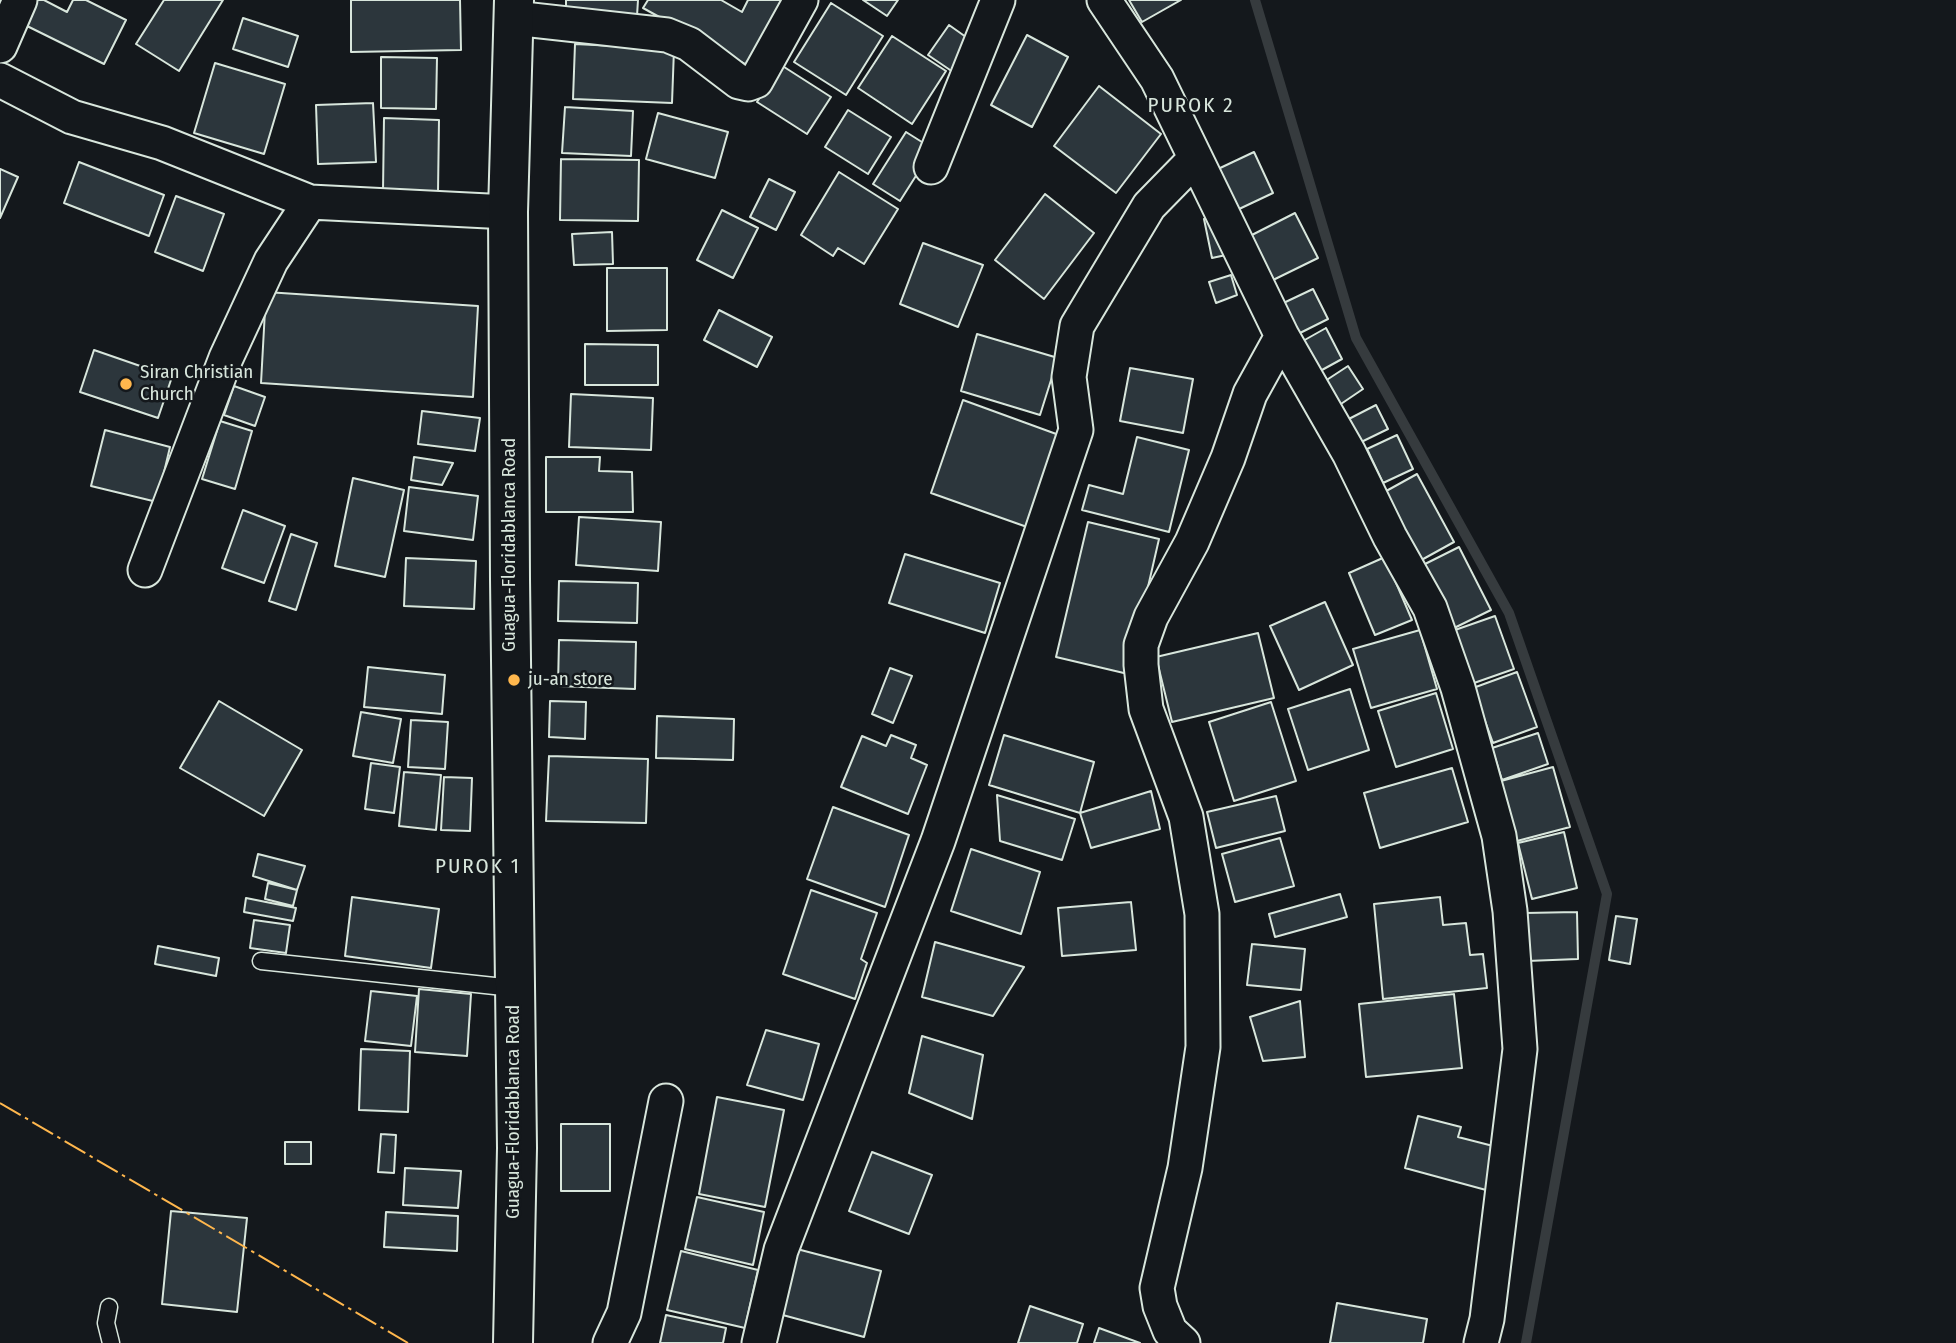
<!DOCTYPE html>
<style>
body{margin:0}
canvas{display:block;background:#14181c}
</style>
<canvas width="1956" height="1343"></canvas>
<script>
const c = document.querySelector('canvas').getContext('2d');
c.lineJoin = 'round';
const shape = rows => new Path2D(rows.map(r => 'M' + r).join(''));
function stroke(path, color, width, dash) { c.strokeStyle = color; c.lineWidth = width; c.lineCap = dash ? 'butt' : 'round'; c.setLineDash(dash || []); c.stroke(path); }
function paint(path, color) { c.fillStyle = color; c.fill(path, 'evenodd'); }
function label(font, color, halo, rows, align = 'center') {
  c.font = font + ' "Fira Sans Condensed",sans-serif'; c.lineWidth = 5; c.setLineDash([]); c.textBaseline = 'middle'; c.strokeStyle = halo; c.fillStyle = color; for (const [text, x, y, turn = 0] of rows) {
    c.save(); c.translate(x, y); c.rotate((+turn || 0) * Math.PI / 180); c.textAlign = isNaN(turn) ? turn : align; if (halo) c.strokeText(text, 0, 0); c.fillText(text, 0, 0); c.restore();
  }
}
stroke(shape([
 [1255,0,1356,338,1509,613,1607,894,1526,1343]
]), '#363b3e', 10);
const building = shape([
 [37,0,44,0,67,12,73,0,86,0,126,20,104,64,25,25,37,0],
 [164,0,223,0,179,71,136,44,164,0],
 [351,0,460,0,461,50,351,52,351,0],
 [566,0,638,0,637,16,566,15,566,0],
 [648,0,721,0,742,12,748,0,789,0,752,68,643,8,648,0],
 [863,0,898,0,887,16,863,0],
 [1129,0,1181,0,1142,22,1129,0],
 [831,3,883,36,846,95,794,62,831,3],
 [243,18,298,36,288,67,233,49,243,18],
 [949,25,973,42,953,72,928,55,949,25],
 [1027,35,1068,57,1032,127,991,105,1027,35],
 [892,36,946,71,912,124,858,88,892,36],
 [575,44,674,49,672,103,573,99,575,44],
 [381,57,437,58,436,109,381,108,381,57],
 [215,63,285,84,264,154,194,133,215,63],
 [781,65,831,97,807,134,757,102,781,65],
 [1099,86,1161,134,1116,193,1054,146,1099,86],
 [373,103,376,162,318,164,316,105,373,103],
 [565,107,633,111,631,156,562,153,565,107],
 [848,110,891,137,868,174,825,147,848,110],
 [658,113,728,132,715,178,646,159,658,113],
 [384,118,439,120,438,192,383,191,384,118],
 [906,132,933,149,900,201,873,184,906,132],
 [1254,152,1273,193,1237,210,1218,169,1254,152],
 [561,159,639,160,638,221,560,220,561,159],
 [79,162,164,195,149,236,64,203,79,162],
 [0,169,18,177,0,218,0,169],
 [839,172,898,209,864,264,838,248,833,256,801,235,839,172],
 [769,179,795,192,776,230,750,217,769,179],
 [1045,194,1094,233,1044,299,995,260,1045,194],
 [176,196,224,214,203,271,155,252,176,196],
 [722,210,758,228,733,278,697,260,722,210],
 [1295,213,1318,258,1269,282,1246,238,1295,213],
 [1217,216,1226,255,1212,258,1204,219,1217,216],
 [612,232,613,264,574,265,572,234,612,232],
 [923,243,983,265,958,327,900,304,923,243],
 [607,268,667,268,667,330,607,331,607,268],
 [1231,275,1237,295,1216,303,1209,282,1231,275],
 [1313,289,1328,319,1290,338,1275,307,1313,289],
 [266,292,478,306,473,397,261,383,266,292],
 [719,310,772,337,757,367,704,340,719,310],
 [1326,328,1342,359,1311,376,1294,346,1326,328],
 [977,334,1058,358,1040,415,961,391,977,334],
 [585,344,658,345,658,385,585,385,585,344],
 [94,350,172,377,158,418,80,392,94,350],
 [1348,366,1363,389,1335,408,1319,385,1348,366],
 [1130,368,1193,379,1183,433,1120,421,1130,368],
 [234,386,265,397,255,426,224,415,234,386],
 [571,394,653,398,651,450,569,447,571,394],
 [963,400,1059,435,1027,527,931,493,963,400],
 [1376,405,1388,429,1353,446,1341,423,1376,405],
 [422,411,480,418,475,451,418,444,422,411],
 [220,421,252,431,235,489,202,479,220,421],
 [105,430,170,447,157,502,91,486,105,430],
 [1397,435,1413,469,1383,483,1367,449,1397,435],
 [1137,437,1189,450,1169,532,1082,510,1089,485,1123,494,1137,437],
 [414,457,453,463,442,485,411,480,414,457],
 [546,457,600,457,599,471,632,472,633,512,546,512,546,457],
 [1417,474,1454,542,1416,563,1379,495,1417,474],
 [353,478,404,490,385,577,335,566,353,478],
 [409,487,478,496,473,540,404,531,409,487],
 [243,510,285,526,264,583,222,568,243,510],
 [579,517,661,522,658,571,576,565,579,517],
 [1088,522,1159,539,1128,674,1056,657,1088,522],
 [291,534,317,543,296,610,269,601,291,534],
 [1459,547,1491,610,1450,630,1419,567,1459,547],
 [905,554,1000,583,985,633,889,603,905,554],
 [1385,557,1412,620,1375,635,1349,573,1385,557],
 [406,558,476,561,474,609,404,606,406,558],
 [559,581,638,583,637,623,558,621,559,581],
 [1325,602,1353,665,1299,690,1270,626,1325,602],
 [1495,616,1514,669,1474,683,1455,630,1495,616],
 [1420,630,1437,689,1371,708,1353,649,1420,630],
 [1258,633,1274,698,1172,722,1156,657,1258,633],
 [559,640,636,642,635,689,558,686,559,640],
 [368,667,445,675,442,714,364,707,368,667],
 [890,668,912,676,893,723,872,714,890,668],
 [1517,672,1537,727,1493,743,1473,688,1517,672],
 [1350,689,1369,750,1308,770,1288,709,1350,689],
 [1436,693,1453,749,1396,767,1378,711,1436,693],
 [219,701,302,750,264,816,180,768,219,701],
 [550,701,586,702,585,739,549,737,550,701],
 [1271,702,1296,781,1234,801,1209,722,1271,702],
 [361,712,401,719,393,763,353,756,361,712],
 [657,716,734,719,733,760,656,758,657,716],
 [411,720,448,722,445,769,408,767,411,720],
 [1538,733,1548,764,1502,780,1492,748,1538,733],
 [891,735,916,745,911,758,927,765,908,814,841,787,862,736,886,746,891,735],
 [1004,735,1094,762,1080,813,989,785,1004,735],
 [549,756,648,759,646,823,546,821,549,756],
 [371,763,400,767,394,813,365,809,371,763],
 [1553,767,1570,827,1517,841,1501,781,1553,767],
 [1452,768,1468,822,1380,848,1364,793,1452,768],
 [404,772,441,775,436,830,399,826,404,772],
 [444,777,472,778,470,831,441,830,444,777],
 [1151,791,1160,829,1091,848,1080,813,1151,791],
 [997,795,1075,819,1062,860,1000,841,997,795],
 [1276,796,1285,831,1216,848,1207,812,1276,796],
 [833,807,909,835,885,907,807,879,833,807],
 [1564,832,1577,888,1532,899,1518,843,1564,832],
 [1280,838,1294,886,1235,902,1222,854,1280,838],
 [971,849,1040,872,1021,934,951,911,971,849],
 [258,854,305,866,297,890,253,876,258,854],
 [268,883,297,890,293,906,265,899,268,883],
 [811,890,877,913,861,959,867,963,855,999,783,974,811,890],
 [1340,894,1347,917,1275,937,1269,914,1340,894],
 [352,897,439,909,431,968,345,956,352,897],
 [1440,897,1443,925,1466,923,1470,955,1483,954,1487,988,1383,999,1374,904,1440,897],
 [246,898,296,908,293,921,244,912,246,898],
 [1131,902,1136,950,1062,956,1058,908,1131,902],
 [1577,912,1578,959,1527,961,1525,913,1577,912],
 [1616,916,1637,919,1630,964,1609,960,1616,916],
 [254,920,290,925,286,953,250,948,254,920],
 [935,942,1024,967,993,1016,922,997,935,942],
 [1252,944,1305,949,1301,990,1247,985,1252,944],
 [158,946,219,958,216,976,155,964,158,946],
 [419,989,471,994,467,1056,415,1052,419,989],
 [371,991,417,996,411,1046,365,1041,371,991],
 [1454,994,1462,1068,1366,1077,1359,1004,1454,994],
 [1300,1001,1305,1057,1263,1061,1250,1017,1300,1001],
 [766,1030,819,1044,803,1100,747,1085,766,1030],
 [922,1036,983,1055,972,1119,909,1093,922,1036],
 [361,1049,410,1051,408,1112,359,1110,361,1049],
 [717,1097,784,1110,765,1207,699,1194,717,1097],
 [1418,1116,1461,1127,1458,1137,1497,1147,1486,1190,1405,1168,1418,1116],
 [561,1124,610,1124,610,1191,561,1191,561,1124],
 [381,1134,396,1135,394,1173,378,1172,381,1134],
 [285,1142,311,1142,311,1164,285,1164,285,1142],
 [872,1152,932,1175,909,1234,849,1211,872,1152],
 [405,1168,461,1171,458,1208,403,1205,405,1168],
 [697,1197,764,1212,753,1265,685,1249,697,1197],
 [171,1211,247,1218,237,1312,162,1304,171,1211],
 [386,1212,458,1216,457,1251,384,1247,386,1212],
 [797,1249,881,1271,864,1337,779,1314,797,1249],
 [681,1251,758,1270,745,1328,667,1310,681,1251],
 [1337,1303,1427,1319,1423,1343,1330,1343,1337,1303],
 [1030,1306,1083,1324,1077,1343,1018,1343,1030,1306],
 [666,1315,726,1328,723,1343,660,1343,666,1315],
 [1099,1328,1140,1343,1094,1343,1099,1328]
]);
paint(building, '#2c363c');
stroke(building, '#d8e6dc', 2);
const lane = shape([
 [261,961,513,988],
 [109,1307,106,1323,111,1343]
]);
const street = shape([
 [1104,0,1157,79,1282,336,1349,453,1390,537,1430,608,1458,688,1499,836,1510,911,1520,1049,1487,1319,1481,1343],
 [514,18,667,35,689,44,739,82,748,84,756,81,801,0],
 [0,46,20,0],
 [0,80,72,117,162,143,310,202,508,212],
 [931,167,998,0],
 [145,570,226,358,271,261,310,202],
 [610,1343,624,1313,666,1101],
 [759,1343,781,1250,938,841,1076,430,1069,377,1077,326,1149,206,1195,159],
 [1183,1343,1170,1331,1160,1306,1157,1288,1185,1168,1203,1047,1202,914,1186,817,1146,709,1141,665,1141,645,1151,617,1192,542,1228,458,1250,394,1282,336]
]);
const primary = shape([
 [513,1343,517,1148,510,579,508,212,514,0]
]);
stroke(lane, '#d8e6dc', 19);
stroke(street, '#d8e6dc', 37);
stroke(primary, '#d8e6dc', 42);
stroke(lane, '#14181c', 16);
stroke(street, '#14181c', 33);
stroke(primary, '#14181c', 38);
stroke(shape([
 [0,1103,408,1343]
]), '#ffb74d', 2, [24, 5, 3.5, 5]);
for (const [x, y, r, color] of [
 [126,384,7,"#ffb74d"],
 [514,680,7,"#ffb74d"]
]) { const dot = new Path2D(); dot.arc(x, y, r, 0, 2 * Math.PI); c.fillStyle = color; c.fill(dot); stroke(dot, '#14181c', 2.5); }
label('19px', '#d8e6dc', '#14181c', [
 ["Siran Christian",140,373],
 ["Church",140,395],
 ["ju-an store",528,680]
], 'left');
label('19px', '#d8e6dc', '#14181c', [
 ["Guagua-Floridablanca Road",510,545,-90],
 ["Guagua-Floridablanca Road",514,1112,-90]
]);
c.letterSpacing = '2px';
label('21px', '#d8e6dc', '#14181c', [
 ["PUROK 2",1191,106],
 ["PUROK 1",478,867]
]);
c.letterSpacing = '0px';
</script>
